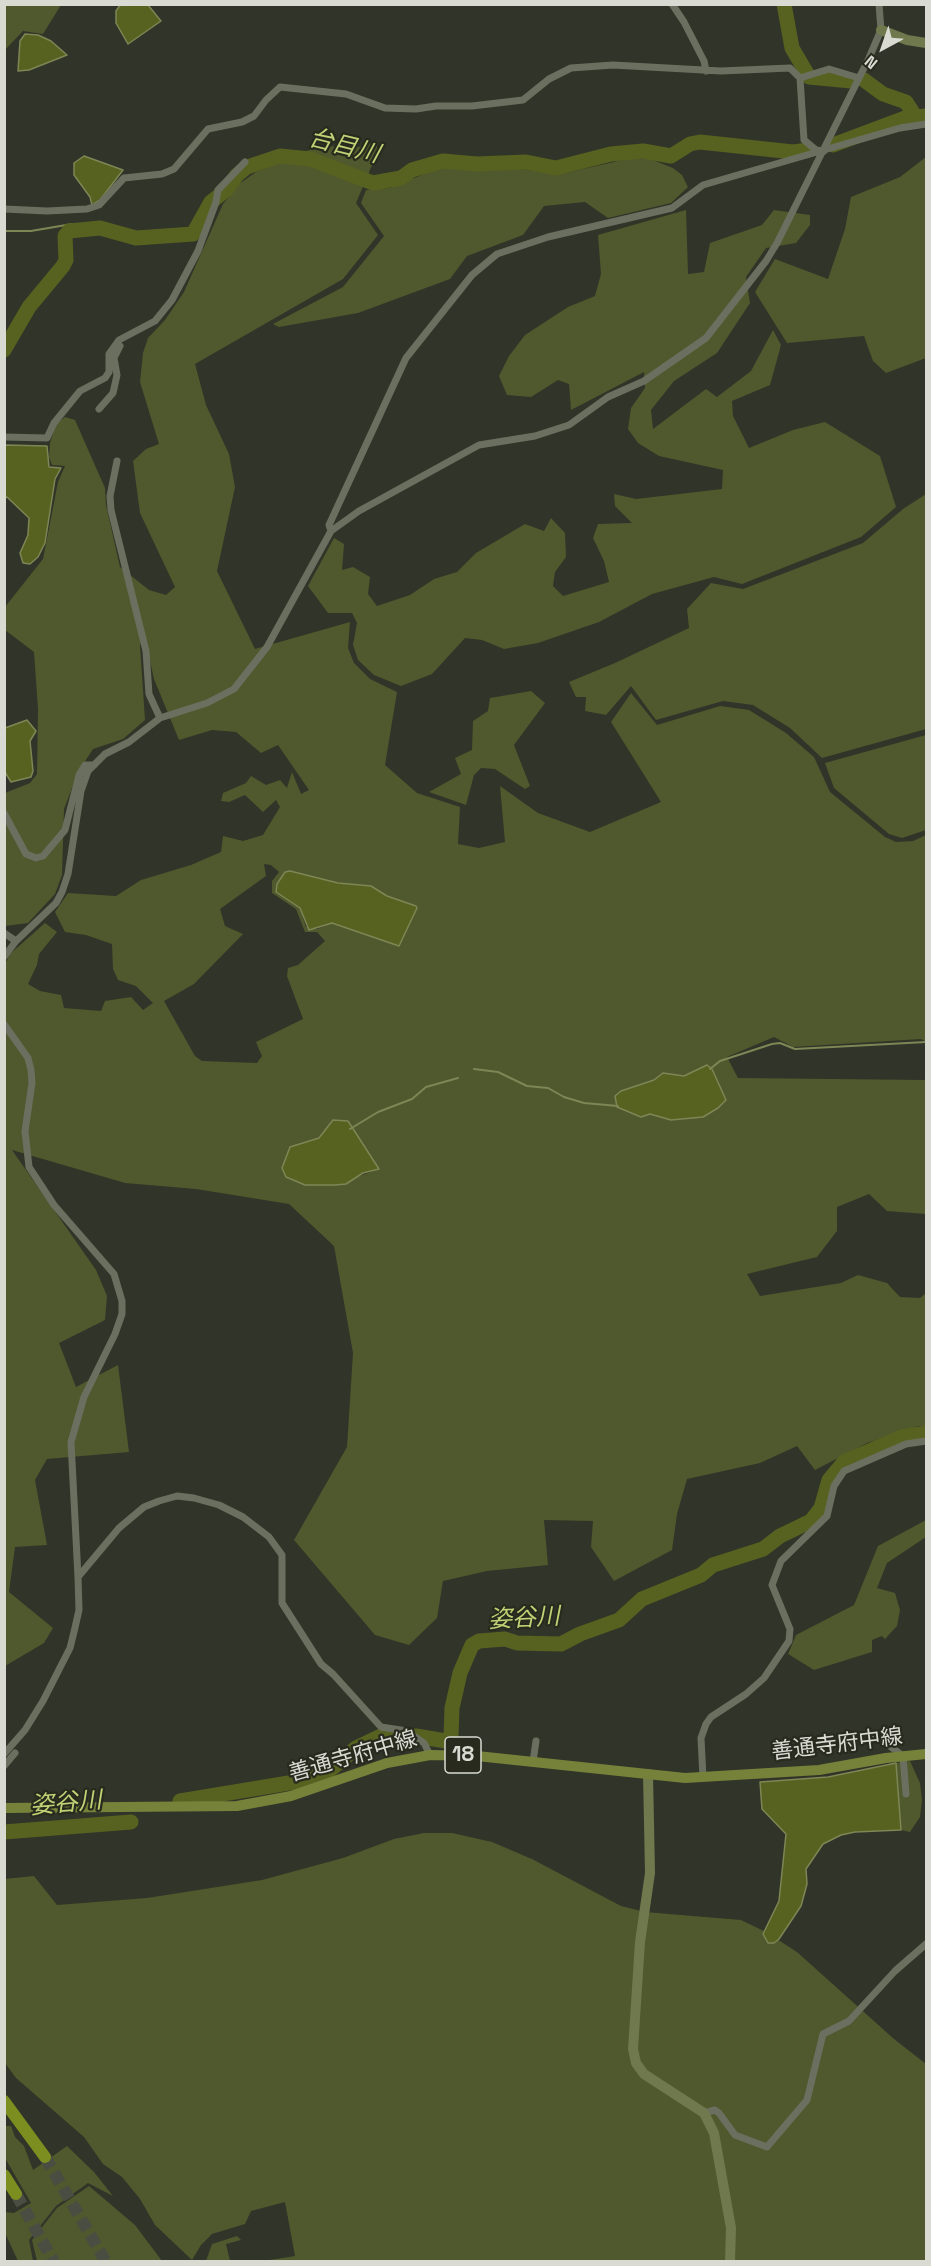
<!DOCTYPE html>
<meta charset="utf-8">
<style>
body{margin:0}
#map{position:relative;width:931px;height:2266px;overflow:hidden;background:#313428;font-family:"Space Grotesk",sans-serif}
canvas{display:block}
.frame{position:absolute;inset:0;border:6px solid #d9dbd3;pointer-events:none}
.north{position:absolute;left:853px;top:18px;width:60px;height:60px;-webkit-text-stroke:4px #282a1e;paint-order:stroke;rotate:220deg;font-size:16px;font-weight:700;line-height:24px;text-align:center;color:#d9dbd3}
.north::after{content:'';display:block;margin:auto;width:21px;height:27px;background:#d9dbd3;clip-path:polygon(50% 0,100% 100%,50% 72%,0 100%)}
</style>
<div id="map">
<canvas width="931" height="2266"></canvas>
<div class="frame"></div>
<div class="north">N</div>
</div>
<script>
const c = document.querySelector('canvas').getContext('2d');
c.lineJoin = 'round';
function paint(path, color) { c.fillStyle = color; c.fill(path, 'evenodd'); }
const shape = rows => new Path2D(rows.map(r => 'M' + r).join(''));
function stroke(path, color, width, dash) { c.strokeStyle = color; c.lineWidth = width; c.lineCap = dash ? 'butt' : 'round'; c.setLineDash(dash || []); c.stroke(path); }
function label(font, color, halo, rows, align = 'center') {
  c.font = font + ' "Space Grotesk","Noto Sans JP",sans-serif'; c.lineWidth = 4.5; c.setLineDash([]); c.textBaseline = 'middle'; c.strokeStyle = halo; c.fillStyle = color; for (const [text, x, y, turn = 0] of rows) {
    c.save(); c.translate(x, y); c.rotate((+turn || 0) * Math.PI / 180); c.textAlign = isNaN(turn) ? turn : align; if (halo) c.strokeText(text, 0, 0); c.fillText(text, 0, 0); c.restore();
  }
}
paint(shape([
 [5,4,61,4,61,5,43,34,23,31,5,50],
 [376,142,378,151,356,203,378,235,343,279,195,364,206,405,229,454,235,487,217,571,255,649,350,622,348,648,354,663,370,679,397,692,385,765,417,793,460,807,458,844,479,848,505,842,500,786,538,813,590,832,661,802,611,722,631,693,657,725,720,706,749,710,786,733,814,757,830,792,885,837,896,842,913,841,926,835,926,1042,921,1039,793,1047,774,1037,727,1057,738,1078,926,1080,926,1214,887,1211,869,1194,837,1207,837,1231,817,1257,747,1274,760,1296,841,1283,858,1275,887,1283,900,1297,920,1298,926,1293,926,1427,918,1426,867,1443,815,1470,797,1446,760,1463,687,1479,677,1514,672,1550,614,1581,591,1547,593,1521,544,1520,548,1565,487,1571,443,1581,437,1618,409,1645,375,1635,294,1540,347,1447,353,1353,334,1246,289,1204,196,1189,125,1183,12,1150,96,1270,107,1296,105,1320,59,1343,76,1387,118,1365,129,1452,47,1459,35,1480,47,1545,15,1547,9,1592,53,1628,44,1643,5,1666,5,964,10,954,45,923,57,932,39,954,37,965,28,984,40,991,61,995,64,1008,101,1011,105,1001,131,997,143,1010,153,1003,136,986,118,980,113,969,112,944,86,935,65,932,55,912,68,893,116,896,141,880,191,865,221,852,223,836,243,841,263,835,280,807,276,800,263,812,245,795,229,802,221,801,223,793,246,783,251,776,266,785,280,780,287,788,292,772,301,794,309,790,278,745,261,753,236,732,212,730,179,740,154,679,143,629,140,646,145,720,123,739,93,749,78,772,64,809,62,875,55,894,28,923,5,926,5,793,30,783,37,774,38,709,34,652,5,630,5,607,43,559,58,482,65,466,52,465,49,457,50,443,56,424,65,417,75,420,105,488,106,505,120,567,149,590,166,595,175,587,140,513,133,461,146,449,159,444,140,382,143,353,148,338,165,320,184,292,223,204,239,184,256,172,319,146,359,147],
 [264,864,271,865,279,872,272,881,272,893,296,909,305,932,317,932,325,941,298,965,288,968,287,976,303,1019,256,1042,262,1056,257,1063,202,1061,195,1056,164,1001,194,984,243,934,225,926,220,909,266,876],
 [290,871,383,894,415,906,399,946,332,923,317,929,306,927,300,908,276,892],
 [348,1121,379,1169,335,1185,305,1185,286,1177,284,1174,290,1147,319,1138],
 [926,157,926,358,886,373,873,361,864,336,787,343,755,292,775,259,828,279,845,229,851,197,900,177],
 [627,159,650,159,673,168,682,175,688,187,671,203,608,218,585,202,544,206,523,235,467,256,450,279,358,313,279,327,273,324,343,287,384,236,361,203,366,190,390,188,439,168,520,169,561,174],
 [686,210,688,274,704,272,710,243,762,225,774,210,810,215,810,225,796,243,766,248,746,277,750,303,717,353,674,381,651,410,653,429,706,389,717,397,751,371,773,330,781,345,770,385,732,401,733,416,749,448,793,430,825,422,880,456,896,507,861,537,742,584,714,577,652,594,599,622,538,643,504,649,482,640,465,638,432,674,401,686,374,675,358,660,353,645,357,623,352,613,328,613,308,586,334,538,344,544,342,570,353,567,370,577,368,594,377,606,410,595,434,579,457,572,476,553,525,524,544,531,551,518,565,533,566,557,555,572,553,586,563,596,609,582,604,561,593,538,598,524,632,523,615,506,614,494,636,499,722,489,723,470,659,456,638,443,628,429,631,408,645,388,644,372,571,410,569,384,558,380,531,397,507,395,499,376,509,356,525,335,568,307,595,296,601,274,598,235],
 [926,494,926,729,822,758,790,728,753,705,723,701,656,720,631,686,606,715,585,711,586,697,576,697,569,682,615,663,689,628,687,609,711,583,743,589,863,543,903,509],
 [531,691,545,703,514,745,530,786,525,789,495,769,481,768,474,775,466,805,429,792,461,774,455,758,472,750,473,721,488,711,490,698],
 [926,735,926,830,902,838,889,834,834,788,825,763],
 [926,1520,926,1537,887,1563,877,1588,895,1593,900,1610,897,1626,885,1639,882,1636,872,1640,872,1652,814,1670,788,1654,796,1635,854,1605,878,1546],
 [910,1761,920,1783,922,1800,920,1817,910,1832,901,1830,896,1763],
 [424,1833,452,1833,492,1842,532,1859,621,1906,645,1912,741,1920,766,1932,797,1952,894,2039,926,2064,926,2261,263,2261,295,2256,285,2202,251,2211,245,2224,212,2234,201,2245,192,2260,155,2225,140,2199,122,2177,103,2164,84,2137,16,2078,5,2063,4,1879,34,1876,57,1905,147,1898,262,1880,343,1858,394,1839],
 [5,2126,11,2126,15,2137,24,2146,33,2170,67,2146,94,2172,113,2196,88,2183,56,2206,29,2240,33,2261,18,2261,5,2233,5,2212,14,2213,31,2203,5,2158],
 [89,2186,135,2225,162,2261,37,2261,32,2240,57,2208],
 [237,2236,241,2240,226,2244,230,2261,206,2261,212,2244]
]), '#50582d');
const water = shape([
 [121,4,148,5,161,21,128,44,116,23,116,11,121,4],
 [25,34,38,35,51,41,67,55,29,70,18,71,20,41,25,34],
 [84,156,123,170,100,200,92,205,90,197,74,175,74,163,84,156],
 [5,445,47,446,49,467,61,468,55,479,45,543,38,557,30,564,23,563,20,553,28,535,29,518,7,497,5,498,5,445],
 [27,720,36,731,30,741,33,771,31,777,11,782,5,772,5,728,27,720],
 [290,871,338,883,371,886,387,896,416,906,417,908,399,946,332,923,309,930,300,908,276,892,277,884,285,872,290,871],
 [707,1065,712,1069,726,1100,718,1108,703,1117,671,1120,650,1114,641,1117,617,1107,615,1096,621,1091,654,1080,663,1073,684,1076,707,1065],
 [333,1120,348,1121,379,1169,363,1173,346,1184,335,1185,305,1185,286,1177,282,1168,290,1147,319,1138,333,1120],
 [896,1763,901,1830,855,1832,841,1835,823,1844,806,1869,807,1884,801,1906,779,1939,774,1943,768,1943,763,1934,779,1901,786,1834,762,1809,760,1782,828,1777,896,1763]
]);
paint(water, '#576220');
stroke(water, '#7e8656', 1.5);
stroke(shape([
 [4,231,31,231,72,224,79,230],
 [474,1069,498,1072,527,1086,548,1088,564,1097,584,1103,618,1106],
 [710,1069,720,1061,772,1044,780,1043,795,1049,926,1042],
 [350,1129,378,1112,412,1099,426,1087,458,1078]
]), '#7e8656', 2);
stroke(shape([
 [784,4,792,48,809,77,851,81],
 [864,80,883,94,906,102,915,116],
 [833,145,905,118,926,116],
 [4,350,29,307,63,266,66,260,65,236,69,231,100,228,136,238,193,234,211,202,226,190,237,175,247,167,280,156,310,159,373,183,401,178,412,170,443,161,477,164,526,162,556,168,611,154,643,151,671,156,690,144,700,142,793,152,809,150],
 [180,1801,307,1780,330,1770,356,1748,383,1735,416,1736,446,1741,451,1737,452,1708,460,1673,472,1645,479,1641,505,1639,517,1643,561,1644,580,1634,619,1620,642,1599,701,1575,713,1565,763,1549,780,1536,811,1521,821,1508,829,1480,844,1462,902,1437,926,1433],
 [4,1832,131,1822]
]), '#576220', 15);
stroke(shape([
 [45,2157,106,2262],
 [16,2194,54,2262]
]), '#4a4d42', 12, [12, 6]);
stroke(shape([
 [672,4,684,22,704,61,706,71],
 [800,78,829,69,859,78],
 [4,209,47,211,87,209,99,205,124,178,162,174,174,169,208,129,242,122,254,116,266,100,280,87,346,94,385,108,416,109,436,106,472,106,523,100,549,79,571,68,613,65,721,71,790,68,800,78,804,140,816,150,824,151],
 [99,409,113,393,117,375,114,358,120,346],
 [4,437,47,438,54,423,80,391,105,378,109,372,109,354,119,340,155,321,172,300,198,251,216,202,218,190,245,162],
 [117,461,110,496,111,510,146,651,149,694,160,718],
 [331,531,329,525,406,358,472,275,497,254,548,237,672,208,703,185,900,128,926,124],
 [4,813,26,854,36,858,43,856,65,830,79,775,85,765,94,765],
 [4,933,16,941],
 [4,957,16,941,56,903,62,892,68,874,81,791,88,771,105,754,129,742,160,718,207,703,234,689,267,647,331,531,359,511,479,445,535,436,569,425,608,397,644,381,706,338,766,261,777,243,869,58,881,30,879,4],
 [4,1024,28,1058,31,1070,32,1083,25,1131,29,1167,54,1205,114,1274,122,1301,122,1314,115,1334,84,1397,71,1442,78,1577,79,1610,74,1632,70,1648,43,1701,25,1730,4,1754],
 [78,1577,119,1528,144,1507,159,1501,177,1496,194,1498,219,1505,243,1517,269,1537,282,1555,282,1603,321,1664,333,1674,381,1727,407,1731,424,1743,430,1755],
 [875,1735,903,1756,906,1794],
 [533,1762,536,1741],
 [4,1766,15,1753],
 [703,1778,701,1738,706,1724,711,1717,746,1694,764,1678,789,1641,790,1629,772,1585,781,1561,827,1516,834,1486,844,1471,906,1444,926,1441],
 [704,2113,715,2110,719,2113,735,2135,767,2147,807,2100,823,2034,849,2021,895,1971,926,1944]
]), '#6b6f60', 7);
stroke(shape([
 [881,30,907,40,926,43],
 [648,1774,650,1873,640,1942,633,2049,636,2063,644,2074,704,2113,714,2133,731,2228,730,2262]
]), '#70784d', 10);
stroke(shape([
 [4,1808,237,1806,291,1796,387,1763,430,1755,477,1756,685,1778,819,1770,886,1758,926,1754]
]), '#76823a', 10);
stroke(shape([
 [4,2101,45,2157],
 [4,2175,16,2194]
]), '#7d8e20', 12);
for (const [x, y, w] of [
 [463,1755,36]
]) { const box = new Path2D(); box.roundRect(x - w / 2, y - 18, w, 36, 4.5); c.fillStyle = '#282a1e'; c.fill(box); stroke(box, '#d9dbd3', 1.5); }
label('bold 21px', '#d9dbd3', null, [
 ["18",463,1755]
]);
label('22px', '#d9dbd3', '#282a1e', [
 ["善通寺府中線",837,1745,-7],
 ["善通寺府中線",353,1757,-16]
]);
label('italic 24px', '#c0d275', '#282a1e', [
 ["台目川",344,147,14],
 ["姿谷川",524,1619,-3],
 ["姿谷川",66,1804,-5]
]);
</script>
